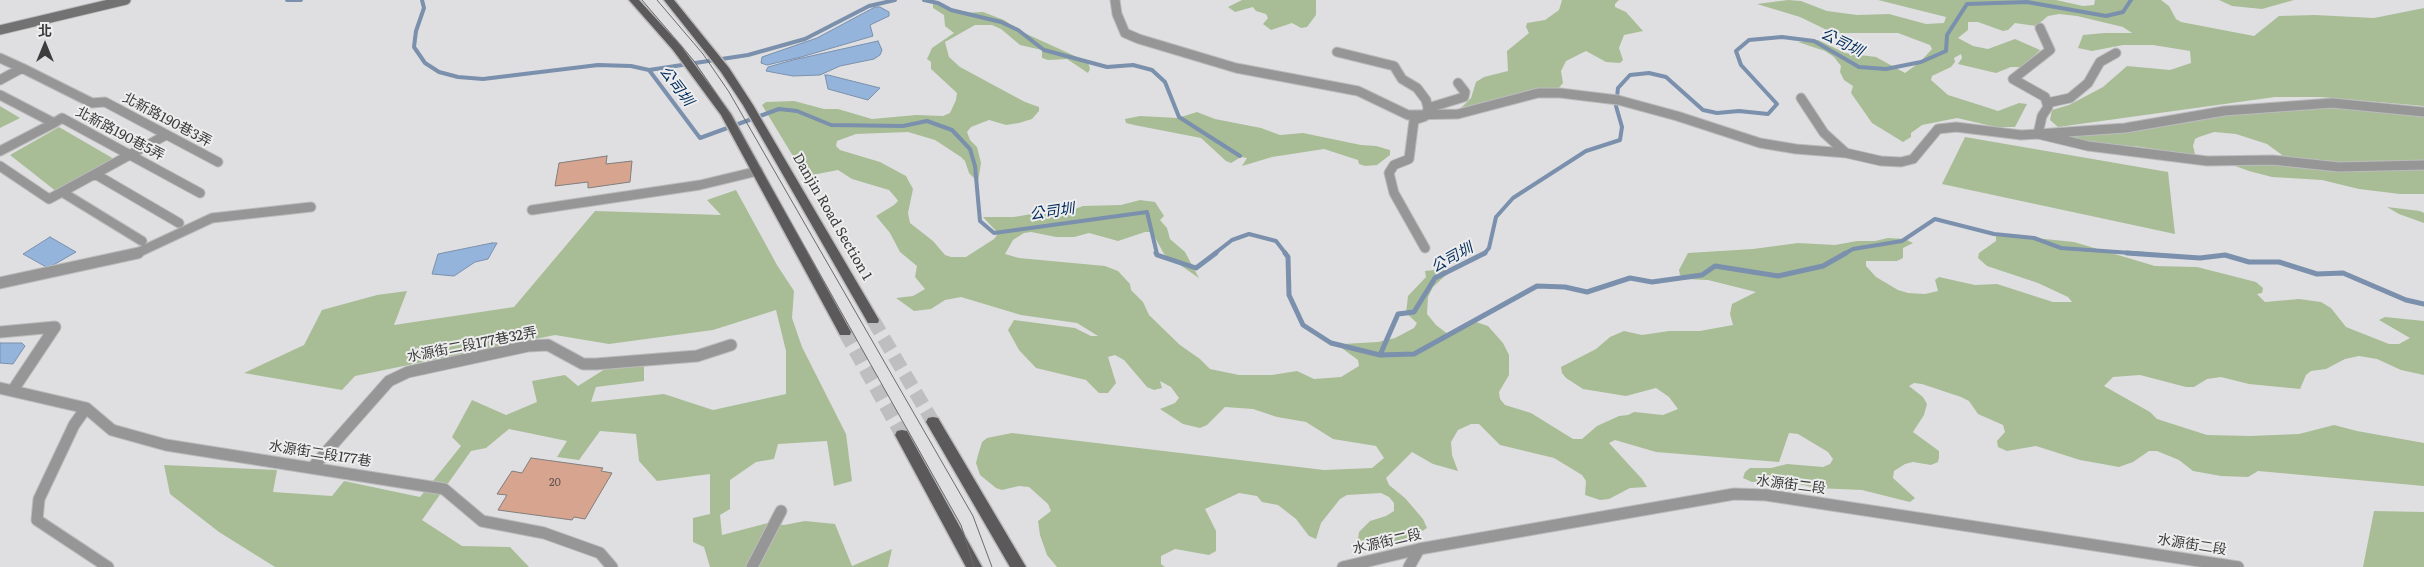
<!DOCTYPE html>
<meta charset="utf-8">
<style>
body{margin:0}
#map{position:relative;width:2424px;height:567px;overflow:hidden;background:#dfdfe1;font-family:Literata,"Noto Sans TC",serif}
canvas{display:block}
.north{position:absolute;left:20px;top:20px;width:50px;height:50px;-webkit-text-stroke:4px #ededee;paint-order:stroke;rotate:0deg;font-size:14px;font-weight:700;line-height:20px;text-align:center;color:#3c3c3c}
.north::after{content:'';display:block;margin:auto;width:18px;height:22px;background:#3c3c3c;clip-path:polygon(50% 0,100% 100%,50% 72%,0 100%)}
</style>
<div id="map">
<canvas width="2424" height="567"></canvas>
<div class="north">北</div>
</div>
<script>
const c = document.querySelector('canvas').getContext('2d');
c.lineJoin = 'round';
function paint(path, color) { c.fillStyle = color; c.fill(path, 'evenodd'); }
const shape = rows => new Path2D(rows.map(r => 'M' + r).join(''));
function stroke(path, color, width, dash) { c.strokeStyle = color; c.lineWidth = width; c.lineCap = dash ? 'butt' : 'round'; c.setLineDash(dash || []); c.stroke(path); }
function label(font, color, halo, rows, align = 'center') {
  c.font = font + ' Literata,"Noto Sans TC",serif'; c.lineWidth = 4; c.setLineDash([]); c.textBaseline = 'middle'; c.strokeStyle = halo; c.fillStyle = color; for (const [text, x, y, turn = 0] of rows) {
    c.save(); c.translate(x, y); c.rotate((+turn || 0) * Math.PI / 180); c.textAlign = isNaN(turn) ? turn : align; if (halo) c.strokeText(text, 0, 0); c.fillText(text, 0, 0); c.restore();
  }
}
paint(shape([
 [1242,0,1316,0,1316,15,1307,27,1301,28,1292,23,1271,30,1263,24,1268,18,1266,14,1256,11,1253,7,1235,12,1228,7],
 [1562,0,1619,0,1615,4,1615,7,1626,12,1643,31,1624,35,1619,48,1623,60,1620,63,1606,62,1586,51,1566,61,1561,71,1563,83,1558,89,1457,112,1471,98,1476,82,1484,77,1508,71,1507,51,1529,33,1526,27,1527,23,1545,20,1559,10],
 [1788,0,1801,1,1827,11,1857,15,1889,14,1926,24,1944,23,1946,17,1878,0,2056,0,2083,6,2094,5,2095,0,2161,0,2169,6,2176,19,2181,22,2254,36,2279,16,2315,15,2374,18,2424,8,2424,106,2320,97,2275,97,2058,127,2050,120,2052,110,2069,105,2103,87,2127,66,2170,70,2191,63,2190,51,2153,45,2123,45,2092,51,2078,48,2083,35,2104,33,2132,33,2123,27,2077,16,2059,14,2048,16,2036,26,2015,23,2008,30,2003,31,1978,22,1968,22,1968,30,1958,38,1973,46,1988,49,2015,39,2040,50,2024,67,2011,67,1996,73,1958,64,1962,58,1961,54,1954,58,1955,62,1951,67,1932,76,1931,80,1948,95,1989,108,1998,111,2019,103,2027,104,2015,127,1996,127,1957,118,1922,125,1911,133,1911,137,1903,142,1872,123,1851,93,1853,86,1844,80,1840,72,1841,66,1834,57,1825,51,1798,42,1818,40,1845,53,1876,57,1905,73,1920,62,1932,49,1930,45,1898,33,1833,33,1800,17,1757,4],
 [2219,0,2294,0,2262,9,2232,6],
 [937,2,963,13,983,12,1004,20,1020,31,1088,62,1090,69,1088,73,1067,59,1048,60,1042,58,1042,50,1020,45,1001,29,992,25,975,25,945,42,949,57,960,67,1025,102,1039,107,1039,111,1032,119,1019,123,1006,125,989,120,971,127,967,132,970,140,977,147,981,163,978,182,969,173,965,161,961,157,935,140,908,132,856,134,837,141,836,146,840,150,880,162,906,176,913,189,908,213,910,223,933,241,945,255,951,257,966,257,994,239,997,235,996,231,983,217,1014,217,1043,212,1064,213,1083,206,1121,205,1140,200,1155,202,1164,216,1160,220,1167,228,1170,239,1185,252,1199,278,1164,254,1152,232,1145,232,1118,241,1089,233,1074,237,1056,237,1031,232,1024,233,1013,240,1005,254,1019,258,1105,266,1118,271,1130,284,1131,290,1143,302,1149,315,1180,345,1200,359,1210,369,1239,375,1272,375,1297,371,1314,379,1341,377,1359,366,1358,360,1343,349,1343,344,1378,342,1395,338,1414,328,1417,323,1406,313,1408,296,1426,277,1425,271,1444,269,1446,275,1433,287,1428,297,1427,314,1436,325,1449,335,1457,333,1465,324,1473,321,1488,326,1503,343,1509,355,1509,375,1499,392,1500,399,1505,405,1531,413,1573,439,1582,439,1597,426,1619,416,1628,415,1634,412,1663,415,1678,409,1669,397,1656,388,1626,396,1583,389,1566,378,1562,373,1561,367,1596,349,1610,337,1624,331,1642,335,1669,331,1700,331,1733,325,1730,314,1732,304,1756,292,1708,280,1685,279,1680,275,1679,270,1688,253,1753,249,1798,243,1835,245,1857,241,1875,241,1888,238,1905,239,1913,243,1903,248,1903,258,1897,261,1866,261,1866,266,1876,277,1898,290,1908,293,1925,294,1938,291,1935,280,1939,277,1975,285,1997,284,2053,302,2072,302,2068,297,2038,283,1987,266,1978,258,1979,253,1996,241,1996,236,2045,239,2074,242,2155,266,2197,267,2256,282,2263,288,2262,293,2257,294,2265,302,2299,299,2321,302,2331,308,2346,327,2389,344,2399,344,2410,338,2379,320,2385,317,2424,321,2424,375,2401,370,2377,359,2359,356,2345,359,2326,369,2311,371,2306,375,2300,389,2249,384,2221,377,2207,379,2194,387,2186,387,2140,375,2113,377,2104,386,2150,412,2157,419,2207,435,2250,436,2299,434,2334,425,2357,431,2424,443,2424,486,2258,471,2248,477,2221,476,2193,471,2179,460,2157,451,2149,451,2133,462,2119,467,2080,460,2036,446,2007,451,1998,447,1997,441,2005,432,2003,425,1978,414,1969,401,1961,397,1922,384,1914,383,1909,386,1923,397,1927,404,1924,415,1913,432,1939,451,1939,457,1938,462,1931,465,1913,462,1905,464,1894,471,1893,478,1915,498,1910,502,1862,490,1816,488,1787,481,1752,482,1743,478,1745,472,1750,468,1771,468,1787,464,1823,467,1830,464,1833,459,1828,452,1798,434,1789,433,1779,462,1656,452,1615,440,1609,443,1642,479,1647,487,1630,488,1609,499,1600,500,1585,495,1586,481,1582,475,1554,458,1500,445,1479,424,1471,424,1458,430,1451,442,1452,455,1458,471,1433,464,1412,452,1386,478,1389,485,1405,498,1423,519,1427,528,1405,542,1370,546,1362,544,1358,539,1359,532,1370,521,1386,516,1394,511,1394,503,1389,497,1381,493,1347,495,1340,499,1321,523,1316,539,1309,536,1296,519,1278,505,1262,502,1257,496,1239,493,1205,509,1216,531,1216,551,1209,555,1175,549,1161,556,1161,564,1165,567,1057,567,1047,555,1040,535,1038,521,1051,511,1048,504,1029,487,1019,486,1002,490,996,488,980,475,976,463,978,455,982,442,987,438,1012,433,1324,470,1372,468,1384,458,1376,446,1333,439,1306,422,1277,417,1253,409,1225,407,1207,425,1200,428,1183,424,1160,409,1175,403,1179,398,1171,387,1160,381,1162,388,1154,390,1147,387,1124,360,1115,355,1108,357,1116,383,1108,393,1099,393,1086,380,1036,368,1019,350,1008,330,1014,320,1075,328,1091,336,1098,336,1077,323,1021,315,961,297,945,300,931,309,914,311,896,298,913,296,925,289,915,277,917,266,900,252,890,233,876,216,894,205,898,201,896,198,889,190,852,179,838,170,812,175,802,171,762,105,766,102,794,101,824,109,838,109,872,119,916,115,943,116,950,113,956,100,957,93,931,69,931,62,927,59,932,48,954,33,945,26,944,15,933,8,933,4],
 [2292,101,2424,114,2424,194,2400,194,2359,189,2322,180,2272,177,2249,171,2227,163,2278,158,2282,155,2267,144,2236,134,2214,132,2199,137,2195,139,2193,146,2195,154,2192,156,2142,147,2074,141,2065,134],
 [0,106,20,118,0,128],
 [1197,112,1215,119,1261,128,1280,135,1303,133,1361,145,1376,146,1390,150,1390,155,1377,165,1365,166,1359,164,1358,160,1324,149,1272,157,1242,166,1247,158,1241,157,1231,163,1226,161,1201,138,1134,125,1126,123,1125,119,1140,116,1178,118],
 [59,127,114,159,57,192,10,155],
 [1965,137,2168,172,2175,234,1942,184],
 [736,190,777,265,794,291,792,318,802,347,846,434,852,481,834,486,827,441,778,444,774,459,756,462,730,480,730,509,720,515,722,535,768,523,784,525,805,521,835,524,852,566,892,549,888,567,710,567,704,547,693,542,693,518,710,514,710,474,657,481,639,461,636,434,600,431,579,460,557,457,567,441,509,429,486,448,471,451,422,520,462,546,510,547,529,567,275,567,219,532,170,494,164,465,277,470,273,492,332,496,344,481,420,497,461,446,452,437,472,400,506,415,537,402,532,381,565,375,578,386,605,369,644,366,644,381,596,387,591,402,664,394,713,410,786,394,786,351,776,310,713,330,609,344,555,335,355,376,342,390,244,373,304,345,322,310,377,295,407,291,394,325,514,307,595,211,721,215,707,200],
 [2387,207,2420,211,2424,213,2424,223,2399,214],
 [2374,511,2424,512,2424,567,2363,567]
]), '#a8bd96');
const water = shape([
 [875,7,880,7,889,12,889,16,870,25,873,36,801,57,767,65,761,63,762,57,817,38,875,7],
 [878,41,882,50,880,55,874,59,840,66,820,75,793,76,766,71,768,67,793,60,878,41],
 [825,75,828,75,880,88,868,100,828,89,825,75],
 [50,237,76,252,48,268,23,254,50,237],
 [492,243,497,243,488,259,475,262,454,276,432,274,438,254,492,243],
 [0,343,22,343,25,346,13,364,0,363,0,343]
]);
paint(water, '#95b4dc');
stroke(water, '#7a90ac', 1);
stroke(shape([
 [287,0,301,0],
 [422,0,424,8,416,31,414,47,425,63,439,72,458,77,483,79,598,65,631,66,649,70,700,138,779,109,797,111,831,125,903,126,927,121,952,130,970,149,975,166,980,221,994,233,1147,212,1157,254],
 [924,0,938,3,951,10,1001,22,1018,30,1044,50,1107,67,1133,65,1152,70,1165,82,1179,117,1240,156],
 [649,70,748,55,805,39,869,6,895,0],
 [1214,254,1232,240,1249,234,1276,241,1286,254],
 [1484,254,1489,248,1496,217,1513,198,1586,151,1620,140,1622,127,1616,106,1618,88,1630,75,1649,73,1666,77,1703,110,1717,113,1739,111,1768,114,1777,104,1741,65,1736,51,1749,40,1782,37,1814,41,1859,67,1886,69,1921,62,1946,51,1947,35,1967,4,2027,2,2106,16,2123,12,2131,0],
 [1844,254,1853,249,1902,241,1935,219,1994,234,2034,238,2061,248,2145,254]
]), '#7a90ac', 4);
stroke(shape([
 [1156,253,1157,255,1196,268,1216,253],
 [1285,253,1288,257,1289,295,1303,325,1331,343,1380,355,1398,314,1414,312,1435,278,1485,253],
 [2127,253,2200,258,2225,255,2249,262,2279,262,2317,274,2343,273,2406,300,2424,304],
 [1380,355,1414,354,1537,286,1565,287,1587,292,1630,278,1652,282,1702,275,1715,266,1778,276,1823,266,1846,253]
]), '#7a90ac', 5);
const building = shape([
 [607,156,606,164,632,161,630,182,588,188,588,182,555,186,559,163,607,156],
 [531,458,603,468,601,471,612,473,585,519,574,517,572,520,498,510,507,495,497,494,512,471,522,473,531,458]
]);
paint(building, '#d7a58f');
stroke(building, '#807e7d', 1);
stroke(shape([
 [873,320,933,422],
 [845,332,902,435]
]), '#bebec0', 14, [14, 7]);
const minorFar1 = shape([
 [1115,0,1117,14,1125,33,1139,39,1236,68,1358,91,1408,115,1458,114,1538,93,1560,93,1618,100,1677,116,1760,143,1796,149,1846,153,1881,161,1901,162,1913,159,1938,129,1956,127,2021,135,2038,134,2088,146,2207,161,2273,160,2339,167,2424,165],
 [2040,28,2050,50,2013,79,2045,97,2048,107,2042,116,2038,134,2125,128,2224,111,2332,103,2424,112],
 [1337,52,1394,66,1402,79,1417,88,1426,100,1428,108,1426,116,1414,120,1409,159,1394,165,1389,173,1394,193,1425,248],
 [0,58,22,68,0,80],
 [22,68,92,103,105,102,218,162],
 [0,95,54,123,62,118,200,193],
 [1801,98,1824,133,1846,153],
 [2047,103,2070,98,2088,83,2100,62,2116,53],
 [1428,108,1464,97,1465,92,1458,83],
 [0,151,54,123],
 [0,166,49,199,62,192,142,241],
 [95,174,179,223],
 [62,192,166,135],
 [532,210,700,185,758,171],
 [135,254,212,218,311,207]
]);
const minor = shape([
 [0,283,138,253],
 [0,332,55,327,13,390],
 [0,388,86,408,112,430,166,445,444,489,482,521,544,533,600,553,612,567],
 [86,408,74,425,39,499,37,520,108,567],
 [312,468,389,381,408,372,528,346,548,345,583,364,596,364,697,356,731,345],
 [752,567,781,511],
 [1343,567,1419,549,1734,494,1766,495,2238,567],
 [1409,567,1419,549]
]);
const secondary = shape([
 [0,30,126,0]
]);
const primary = shape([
 [629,0,639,0,681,46,731,114,851,332,850,335,840,335,721,115,673,50,629,0],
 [664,0,674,0,729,68,753,105,879,320,878,323,868,323,743,105,721,72,664,0],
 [933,417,938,418,1026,567,1010,567,926,422,928,418,933,417],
 [902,430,907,431,982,567,966,567,895,435,897,431,902,430]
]);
stroke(minorFar1, '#bbbbbd', 11);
stroke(minor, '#bbbbbd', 13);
stroke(secondary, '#bbbbbd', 11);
stroke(primary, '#bbbbbd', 3);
stroke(minorFar1, '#969696', 9);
stroke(minor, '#969696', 11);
stroke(secondary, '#737272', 9);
paint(primary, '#5b5959');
stroke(shape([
 [642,0,694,61,728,111,961,525,974,567],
 [657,0,703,54,729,92,973,516,992,567]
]), '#6b6b6c', 1);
label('11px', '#635651', null, [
 ["20",555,483]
]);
label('14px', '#3c3c3c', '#ededee', [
 ["北新路190巷3弄",167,120,28],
 ["北新路190巷5弄",120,134,28],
 ["Danjin Road Section 1",832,217,60],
 ["水源街二段177巷32弄",472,345,-11],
 ["水源街二段177巷",320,454,9],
 ["水源街二段",1791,485,7],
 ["水源街二段",1387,542,-13],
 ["水源街二段",2192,545,9]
]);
label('italic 15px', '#012c5c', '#ededee', [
 ["公司圳",1842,43,26],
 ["公司圳",676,86,53],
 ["公司圳",1052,212,-8],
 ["公司圳",1452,258,-29]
]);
</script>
